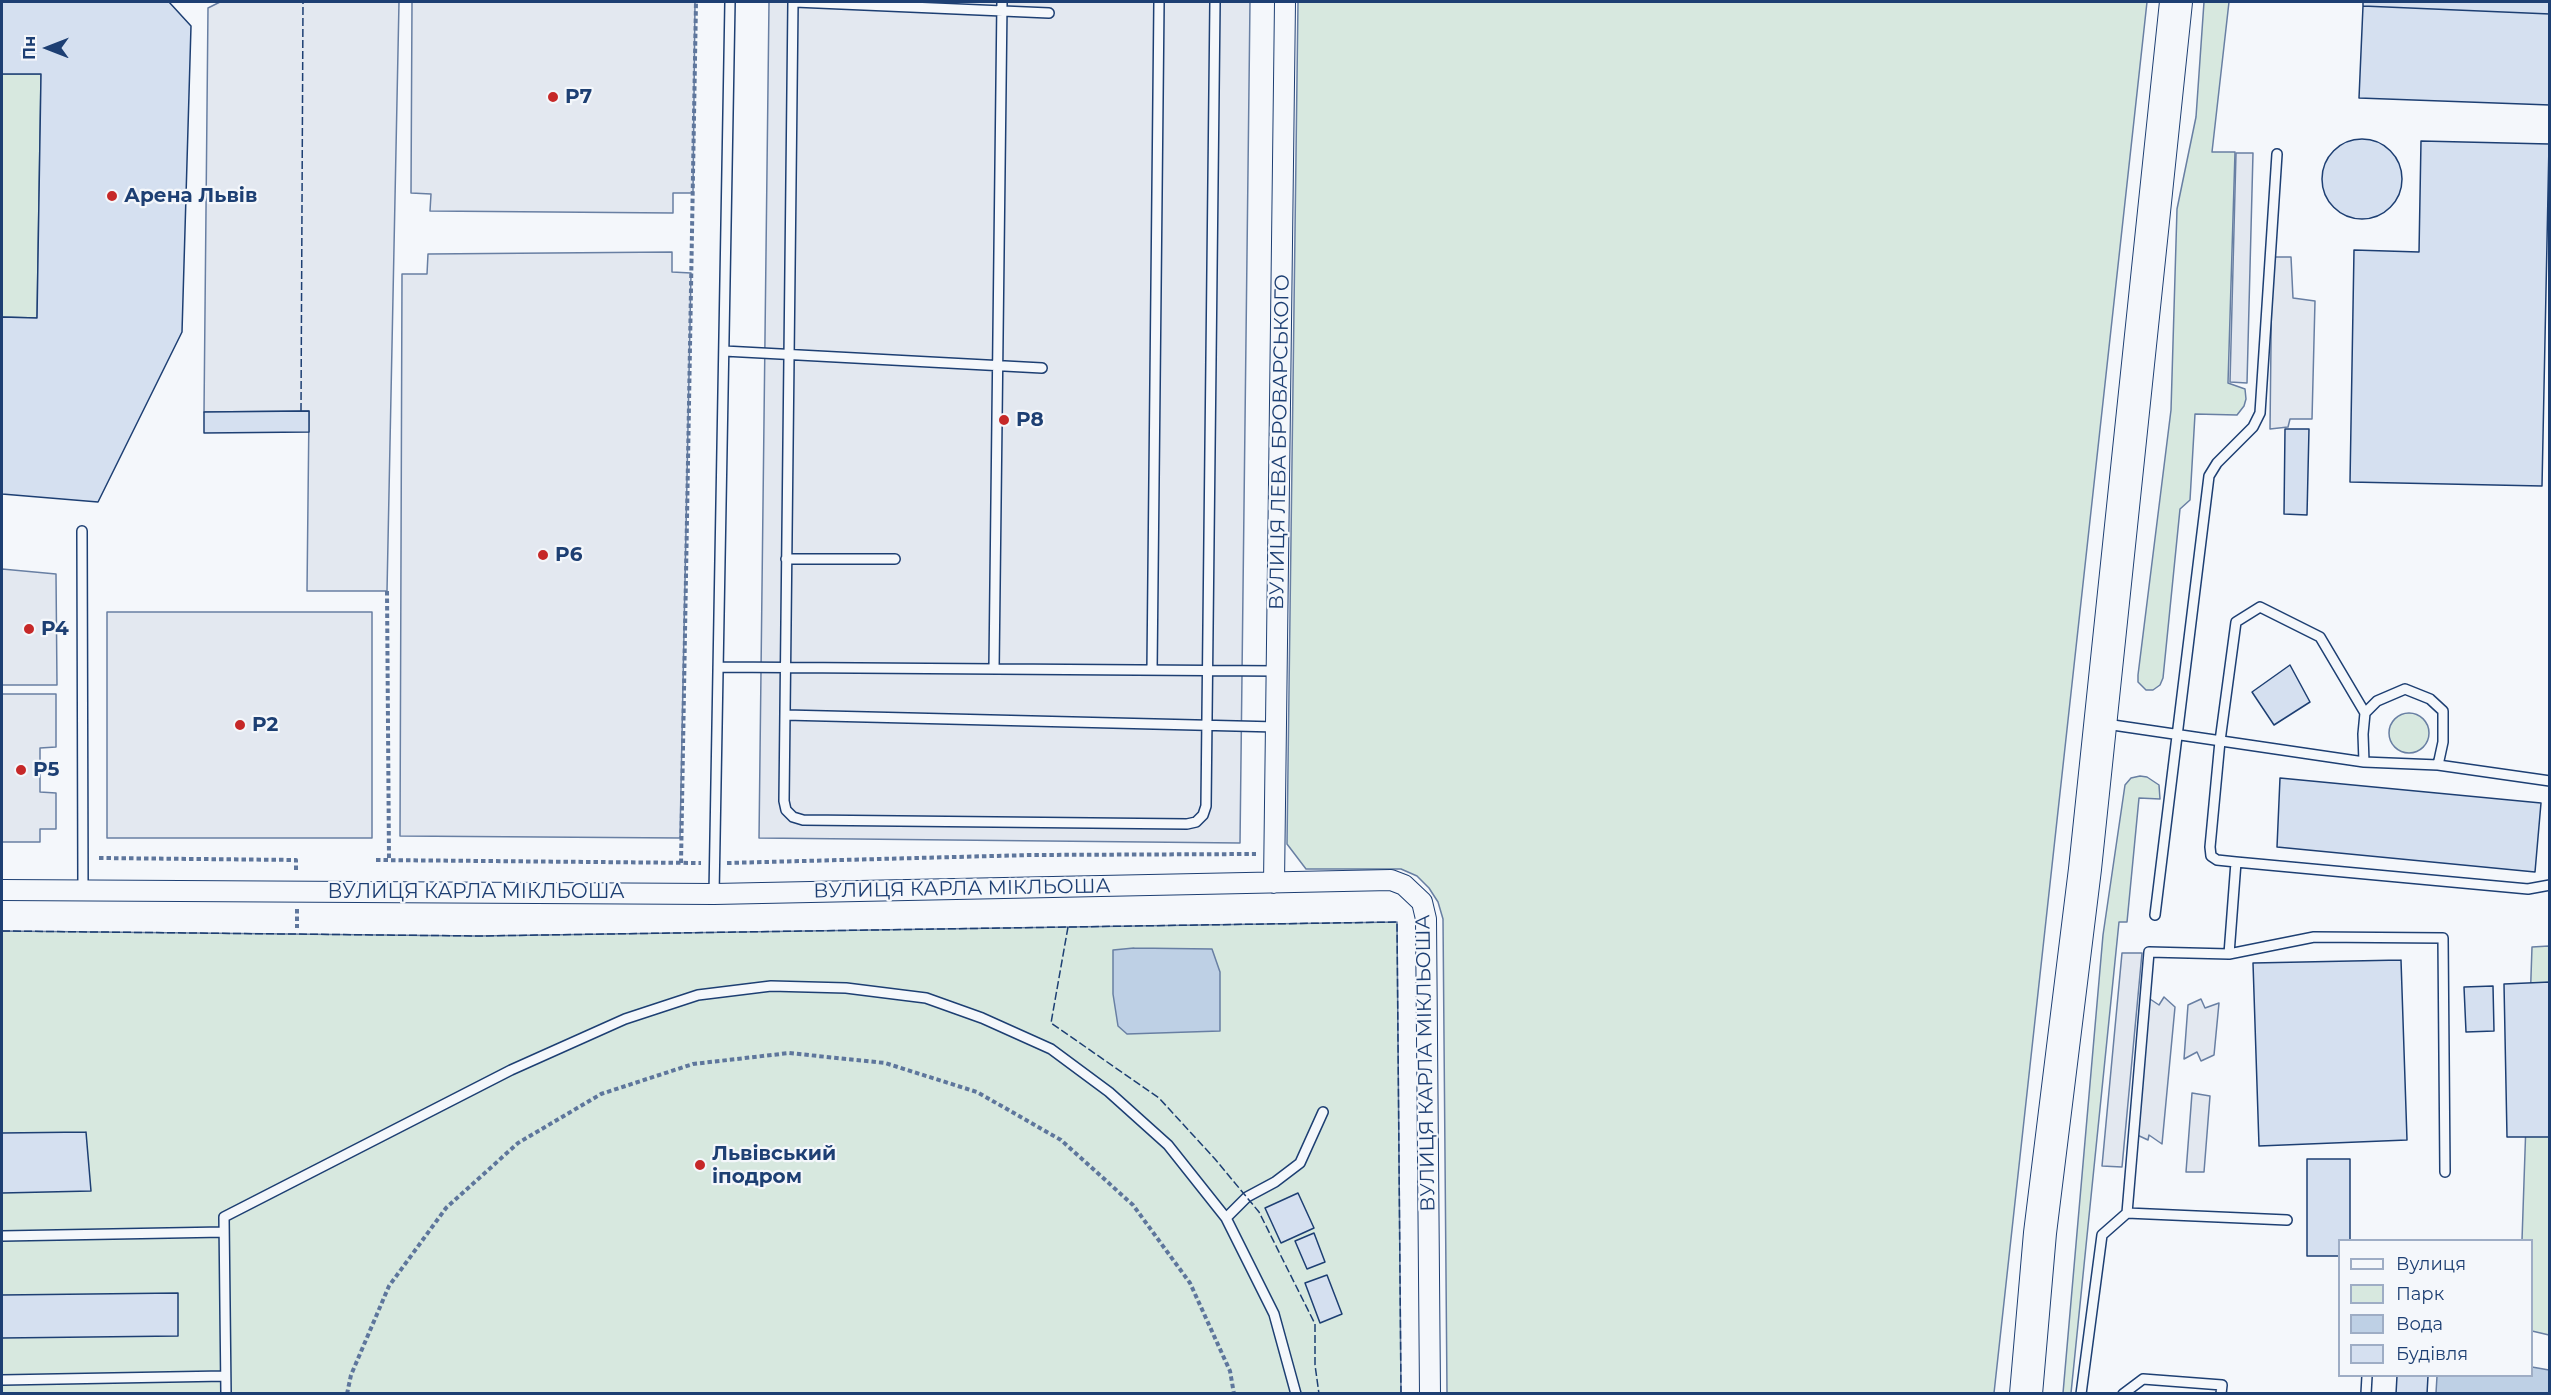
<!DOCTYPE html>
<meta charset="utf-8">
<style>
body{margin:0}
#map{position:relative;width:2551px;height:1395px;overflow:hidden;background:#f4f7fb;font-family:Montserrat,sans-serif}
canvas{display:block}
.frame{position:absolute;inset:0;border:3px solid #1d3f73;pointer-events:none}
.legend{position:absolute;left:2338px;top:1239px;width:195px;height:138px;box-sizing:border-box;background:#f4f7fb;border:2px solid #9eadc5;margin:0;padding:8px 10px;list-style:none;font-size:18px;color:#1d3f73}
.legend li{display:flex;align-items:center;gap:12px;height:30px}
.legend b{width:30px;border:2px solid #9eadc5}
.north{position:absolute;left:18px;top:18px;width:60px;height:60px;-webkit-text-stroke:4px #f4f7fb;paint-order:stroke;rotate:270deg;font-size:16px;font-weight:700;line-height:24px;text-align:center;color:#1d3f73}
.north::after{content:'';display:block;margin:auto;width:21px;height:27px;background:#1d3f73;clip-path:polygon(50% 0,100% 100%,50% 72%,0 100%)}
</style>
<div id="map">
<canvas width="2551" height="1395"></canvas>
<div class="frame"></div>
<ul class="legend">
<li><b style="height:8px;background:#f4f7fb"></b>Вулиця</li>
<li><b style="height:16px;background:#d7e8df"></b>Парк</li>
<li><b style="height:16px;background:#bed0e5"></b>Вода</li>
<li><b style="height:16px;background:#d5e0f0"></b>Будівля</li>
</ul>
<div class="north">Пн</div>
</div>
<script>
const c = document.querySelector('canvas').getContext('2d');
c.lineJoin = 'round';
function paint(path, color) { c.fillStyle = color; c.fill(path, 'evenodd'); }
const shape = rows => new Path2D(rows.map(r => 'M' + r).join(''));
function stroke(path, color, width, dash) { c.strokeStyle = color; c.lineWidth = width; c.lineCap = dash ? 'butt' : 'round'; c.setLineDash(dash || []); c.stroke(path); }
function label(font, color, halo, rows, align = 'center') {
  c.font = font + ' Montserrat,sans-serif'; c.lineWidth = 4.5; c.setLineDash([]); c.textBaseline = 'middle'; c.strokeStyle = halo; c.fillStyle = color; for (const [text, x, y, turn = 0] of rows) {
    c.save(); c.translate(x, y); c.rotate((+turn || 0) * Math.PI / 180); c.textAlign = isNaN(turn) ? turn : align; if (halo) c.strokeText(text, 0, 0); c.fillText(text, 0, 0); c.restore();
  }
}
const green = shape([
 [1298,2,2147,2,1994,1393,1447,1393,1443,919,1438,902,1429,888,1417,876,1401,869,1306,869,1287,844,1298,2],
 [2204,2,2229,2,2212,152,2235,152,2228,383,2245,389,2246,399,2244,406,2237,415,2195,414,2190,500,2180,509,2163,678,2160,685,2153,690,2146,690,2138,682,2138,675,2171,410,2177,209,2196,117,2204,2],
 [2,74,41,74,37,318,2,317,2,74],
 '2389 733a20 20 0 1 1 40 0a20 20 0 1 1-40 0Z',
 [2140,776,2147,777,2159,785,2160,799,2139,798,2127,922,2119,922,2071,1393,2063,1393,2103,935,2125,785,2131,778,2140,776],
 [1397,922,1401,1393,2,1393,2,931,478,936,1397,922],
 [2549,946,2549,1335,2532,1331,2532,1240,2522,1240,2532,947,2549,946]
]);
paint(green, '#d7e8df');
stroke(green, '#687fa3', 1.5);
const parking = shape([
 [220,2,399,2,387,591,307,591,309,411,204,412,208,8,220,2],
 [412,2,695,2,693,193,673,193,673,213,430,211,431,194,411,193,412,2],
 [769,2,1250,2,1240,843,759,838,769,2],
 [2236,153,2253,153,2247,383,2230,382,2236,153],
 [672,252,672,272,691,273,680,838,400,836,402,274,427,274,428,254,672,252],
 [2272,257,2291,257,2293,298,2315,301,2312,419,2290,419,2288,427,2270,429,2272,257],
 [2,569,56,574,57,685,2,685,2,569],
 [107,612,372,612,372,838,107,838,107,612],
 [2,694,56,694,56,747,40,748,40,792,56,793,56,829,40,829,40,842,2,842,2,694],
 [2122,953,2142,953,2122,1167,2102,1166,2122,953],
 [2147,997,2159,1005,2164,997,2175,1007,2162,1144,2149,1135,2148,1140,2135,1134,2147,997],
 [2201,999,2205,1008,2219,1003,2214,1055,2201,1061,2197,1052,2184,1059,2188,1005,2201,999],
 [2192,1093,2210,1096,2204,1172,2186,1172,2192,1093]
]);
paint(parking, '#e3e8f0');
stroke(parking, '#687fa3', 1.5);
const water = shape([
 [1134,948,1212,949,1220,972,1220,1031,1127,1034,1118,1026,1113,994,1113,950,1134,948],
 [2532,1367,2549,1370,2549,1393,2436,1393,2437,1376,2532,1376,2532,1367]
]);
paint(water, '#bed0e5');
stroke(water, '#687fa3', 1.5);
const building = shape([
 [2,2,169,2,191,26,182,332,98,502,2,494,2,317,37,318,41,74,2,74,2,2],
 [2363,2,2550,2,2550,14,2363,6,2363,2],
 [2363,6,2550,14,2550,105,2359,98,2363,6],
 '2322 179a40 40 0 1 1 80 0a40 40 0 1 1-80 0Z',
 [2421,141,2549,144,2542,486,2350,482,2354,250,2419,252,2421,141],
 [309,411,309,432,204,433,204,412,309,411],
 [2285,429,2309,429,2307,515,2284,514,2285,429],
 [2290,665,2310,702,2274,725,2252,692,2290,665],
 [2280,778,2541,803,2535,872,2277,847,2280,778],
 [2401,960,2407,1140,2259,1146,2253,963,2401,960],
 [2550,982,2550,1137,2507,1137,2504,984,2550,982],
 [2493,986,2494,1031,2466,1032,2464,987,2493,986],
 [86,1132,91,1191,2,1193,2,1133,86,1132],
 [2307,1159,2350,1159,2350,1240,2340,1240,2340,1256,2307,1256,2307,1159],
 [1298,1193,1314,1228,1281,1243,1265,1208,1298,1193],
 [1314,1233,1325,1262,1307,1269,1295,1241,1314,1233],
 [1327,1275,1342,1314,1320,1323,1305,1283,1327,1275],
 [178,1293,178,1336,2,1338,2,1295,178,1293],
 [2397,1376,2428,1376,2427,1394,2396,1394,2397,1376]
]);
paint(building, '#d5e0f0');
stroke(building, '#1d3f73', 1.5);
const service = shape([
 [793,2,784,801,786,810,793,817,803,820,1187,824,1196,822,1203,815,1206,806,1215,2],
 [795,2,1049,13],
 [724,351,1042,368],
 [82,531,83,890],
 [786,559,895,559],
 [718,667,1277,671],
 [994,669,1002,2],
 [1152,670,1159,2],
 [2365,713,2320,637,2260,607,2236,622,2220,741,2210,847,2211,856,2217,860,2236,862,2528,889,2550,885],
 [785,715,1277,727],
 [2106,724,2364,762,2438,765,2550,781],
 [2364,762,2363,734,2365,713,2377,701,2405,689,2430,699,2443,711,2443,742,2438,765],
 [714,894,730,2],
 [2155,915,2209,476,2217,463,2253,427,2260,413,2277,154],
 [2229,954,2236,862],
 [2127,1213,2149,952,2229,954,2314,937,2443,938,2445,1172],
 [1226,1218,1247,1197,1275,1182,1300,1163,1323,1112],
 [2,1236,224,1232],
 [2,1380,225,1376],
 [226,1394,224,1217,511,1070,625,1019,698,995,771,986,846,988,926,998,982,1018,1051,1049,1109,1092,1168,1145,1226,1218,1274,1314,1296,1394],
 [2081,1394,2102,1235,2127,1213,2287,1220],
 [2123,1394,2143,1379,2222,1385,2221,1394],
 [2366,1394,2367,1376]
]);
const minor = shape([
 [1274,883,1285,2],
 [2,890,714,894,1391,880,1404,885,1422,902,1426,919,1430,1394]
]);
const trunk = shape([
 [2026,1394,2040,1233,2085,869,2176,2]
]);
stroke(service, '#1d3f73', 12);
stroke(minor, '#1d3f73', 22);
stroke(trunk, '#1d3f73', 34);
stroke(shape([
 [387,591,389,860],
 [99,858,296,860,296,872],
 [376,860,701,863],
 [681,863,696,2],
 [727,863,1031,855,1256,854],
 [297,909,297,928],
 [347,1394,351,1375,389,1286,446,1208,518,1143,601,1094,693,1064,789,1053,885,1063,977,1092,1061,1140,1133,1205,1190,1283,1230,1371,1234,1394]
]), '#5e769c', 4, [4.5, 3]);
stroke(service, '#f4f7fb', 9);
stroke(minor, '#f4f7fb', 20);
stroke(trunk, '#f4f7fb', 32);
stroke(shape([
 [301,411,303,2],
 [1068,927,1051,1023,1159,1098,1215,1159,1259,1212,1315,1324,1315,1365,1319,1394],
 [2,931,478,936,1397,922,1401,1394]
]), '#1d3f73', 1.5, [8, 3]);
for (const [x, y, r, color] of [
 [553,97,6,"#c62828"],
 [112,196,6,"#c62828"],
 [1004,420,6,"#c62828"],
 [543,555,6,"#c62828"],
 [29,629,6,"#c62828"],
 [240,725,6,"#c62828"],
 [21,770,6,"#c62828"],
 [700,1165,6,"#c62828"]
]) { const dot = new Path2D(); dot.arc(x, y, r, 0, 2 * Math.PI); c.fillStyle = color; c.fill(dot); stroke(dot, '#f4f7fb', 2); }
label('bold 20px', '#1d3f73', '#f4f7fb', [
 ["P7",565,97],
 ["Арена Львів",124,196],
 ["P8",1016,420],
 ["P6",555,555],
 ["P4",41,629],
 ["P2",252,725],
 ["P5",33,770],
 ["Львівський",712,1154],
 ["іподром",712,1177]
], 'left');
label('20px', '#1d3f73', '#f4f7fb', [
 ["ВУЛИЦЯ ЛЕВА БРОВАРСЬКОГО",1280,442,-89],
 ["ВУЛИЦЯ КАРЛА МІКЛЬОША",962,889,-1],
 ["ВУЛИЦЯ КАРЛА МІКЛЬОША",476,892],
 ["ВУЛИЦЯ КАРЛА МІКЛЬОША",1426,1063,-91]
]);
</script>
